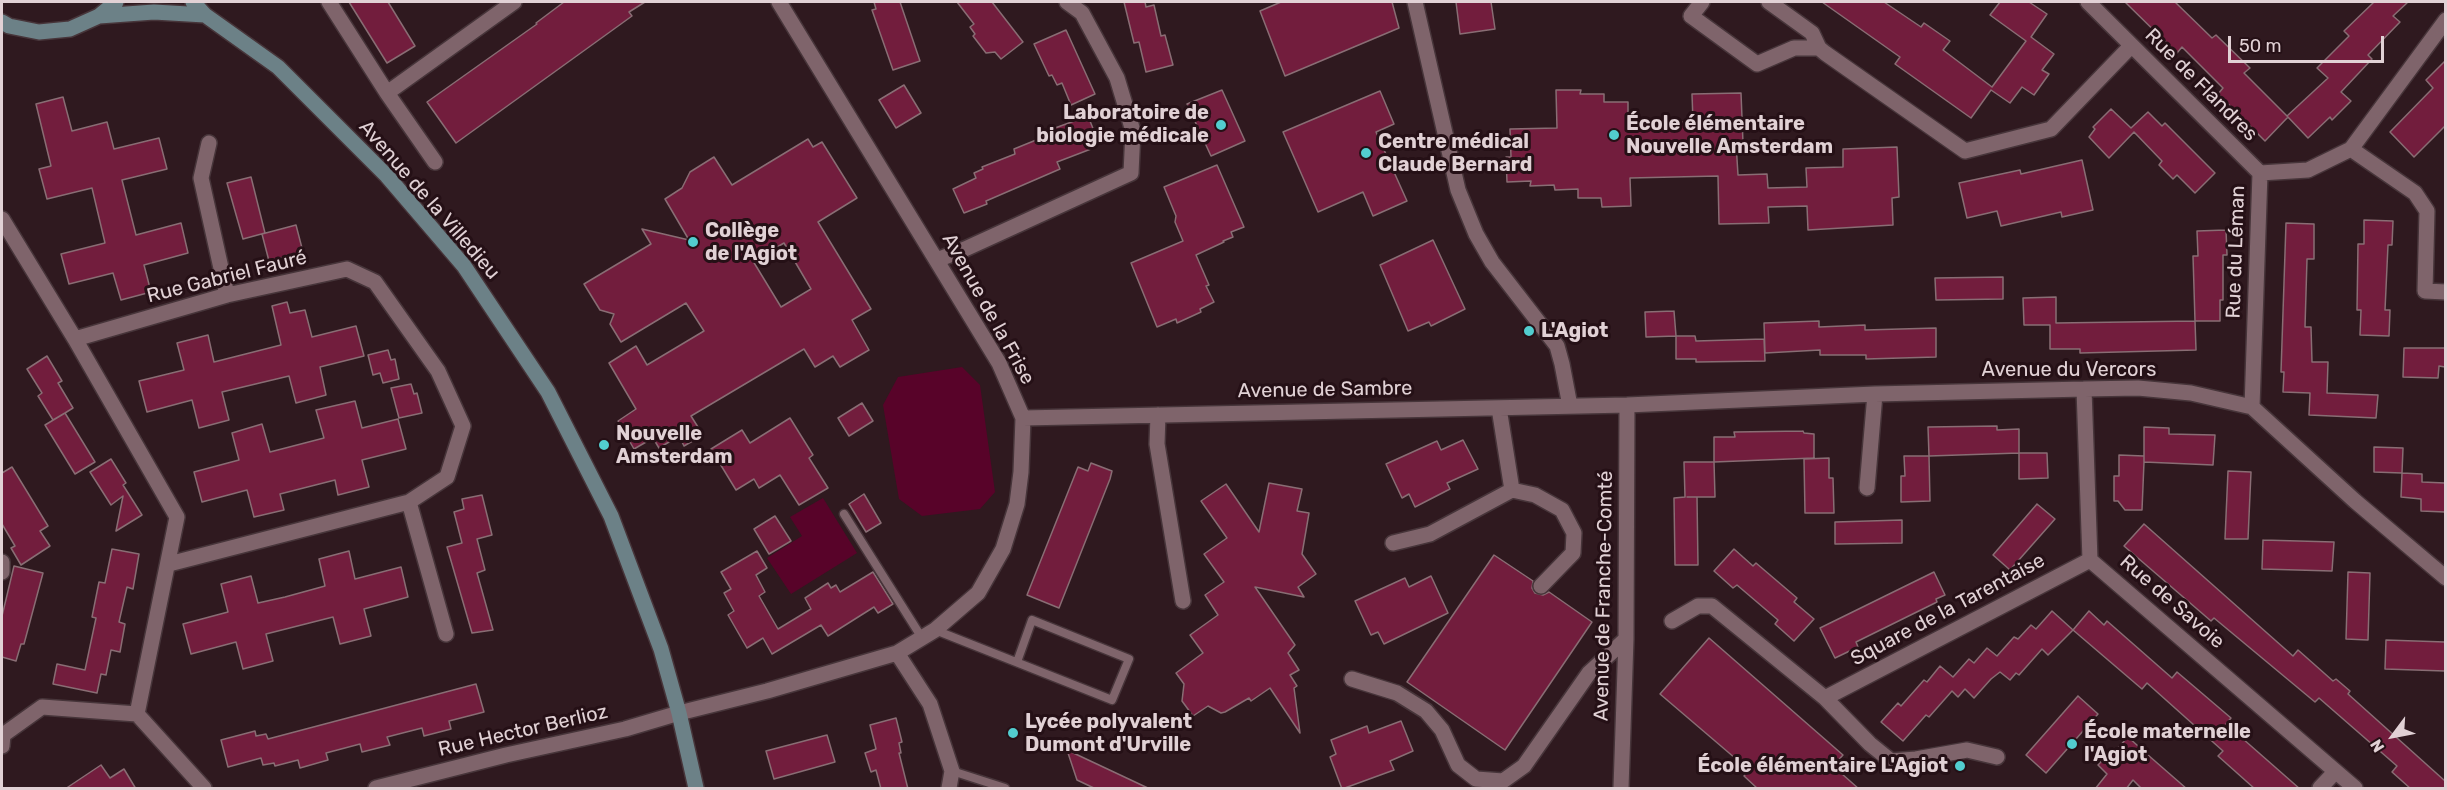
<!DOCTYPE html>
<meta charset="utf-8">
<style>
body{margin:0}
#map{position:relative;width:2447px;height:790px;overflow:hidden;background:#2f191f;font-family:Rubik,sans-serif}
canvas{display:block}
.frame{position:absolute;inset:0;border:3px solid #e1d1d5;pointer-events:none}
.north{position:absolute;left:2363px;top:706px;width:60px;height:60px;-webkit-text-stroke:4px #251016;paint-order:stroke;rotate:238deg;font-size:16px;font-weight:700;line-height:24px;text-align:center;color:#e1d1d5}
.north::after{content:'';display:block;margin:auto;width:21px;height:27px;background:#e1d1d5;clip-path:polygon(50% 0,100% 100%,50% 72%,0 100%)}
.scale{position:absolute;left:2228px;top:36px;width:156px;height:27px;box-sizing:border-box;border:3px solid #e1d1d5;border-top:0;padding-left:8px;font-size:18px;line-height:21px;white-space:nowrap;color:#e1d1d5;-webkit-text-stroke:4px #251016;paint-order:stroke}
</style>
<div id="map">
<canvas width="2447" height="790"></canvas>
<div class="frame"></div>
<div class="north">N</div>
<div class="scale">50 m</div>
</div>
<script>
const c = document.querySelector('canvas').getContext('2d');
c.lineJoin = 'round';
function paint(path, color) { c.fillStyle = color; c.fill(path, 'evenodd'); }
const shape = rows => new Path2D(rows.map(r => 'M' + r).join(''));
function stroke(path, color, width, dash) { c.strokeStyle = color; c.lineWidth = width; c.lineCap = dash ? 'butt' : 'round'; c.setLineDash(dash || []); c.stroke(path); }
function label(font, color, halo, rows, align = 'center') {
  c.font = font + ' Rubik,sans-serif'; c.lineWidth = 6; c.setLineDash([]); c.textBaseline = 'middle'; c.strokeStyle = halo; c.fillStyle = color; for (const [text, x, y, turn = 0] of rows) {
    c.save(); c.translate(x, y); c.rotate((+turn || 0) * Math.PI / 180); c.textAlign = isNaN(turn) ? turn : align; if (halo) c.strokeText(text, 0, 0); c.fillText(text, 0, 0); c.restore();
  }
}
paint(shape([
 [962,367,980,385,995,492,980,509,922,516,899,499,883,405,898,377],
 [823,498,857,553,791,594,767,558,802,536,790,517]
]), '#580329');
const building = shape([
 [349,2,388,2,415,46,387,63,349,2],
 [564,2,645,2,629,12,632,16,456,143,427,102,537,24,536,23,564,2],
 [874,2,900,2,920,61,893,70,872,10,876,9,874,2],
 [957,2,992,2,1023,42,1001,59,995,52,986,53,973,36,975,34,970,27,974,24,957,2],
 [1124,2,1145,2,1146,7,1154,5,1161,36,1165,35,1173,65,1146,72,1139,42,1134,43,1124,2],
 [1281,2,1392,2,1399,28,1285,76,1260,11,1281,2],
 [1456,2,1491,2,1495,29,1460,34,1456,2],
 [1822,2,1884,2,1921,27,1924,23,1950,41,1943,50,1992,87,2026,41,1990,15,2000,2,2029,2,2047,14,2031,37,2054,54,2042,70,2049,74,2034,95,2022,87,2010,103,1991,90,1971,118,1895,64,1900,57,1822,2],
 [2125,2,2175,2,2212,38,2216,35,2250,68,2244,73,2288,117,2265,141,2218,94,2223,88,2182,47,2177,53,2125,2],
 [2374,2,2408,2,2393,16,2400,22,2368,55,2372,59,2341,92,2351,101,2332,120,2330,117,2308,138,2287,116,2328,78,2317,68,2349,36,2344,31,2374,2],
 [1066,30,1095,94,1071,105,1062,83,1057,85,1052,75,1049,76,1034,44,1066,30],
 [2445,61,2445,126,2414,157,2390,132,2433,88,2426,80,2445,61],
 [904,85,921,113,896,128,879,100,904,85],
 [1222,90,1245,141,1211,156,1187,104,1222,90],
 [1556,90,1581,90,1580,94,1604,94,1604,102,1628,102,1628,122,1693,122,1692,94,1741,93,1743,143,1736,143,1738,175,1767,174,1768,188,1807,187,1806,168,1843,167,1843,149,1897,147,1899,197,1892,198,1893,225,1808,230,1807,206,1768,207,1769,223,1719,224,1718,176,1630,178,1631,206,1602,207,1601,198,1578,198,1578,189,1555,190,1554,185,1530,186,1531,181,1507,182,1506,157,1511,157,1510,129,1557,128,1556,90],
 [1380,91,1394,124,1376,132,1407,201,1373,216,1363,192,1318,212,1283,132,1380,91],
 [63,97,72,131,107,122,114,149,159,138,167,169,122,180,136,235,181,223,188,253,144,265,151,292,121,300,113,273,69,284,61,254,105,243,92,188,47,199,39,169,51,166,36,104,63,97],
 [2111,109,2131,128,2148,112,2162,126,2165,123,2215,173,2195,193,2177,175,2173,179,2159,165,2162,161,2134,132,2109,158,2089,137,2095,129,2093,127,2111,109],
 [1088,116,1096,136,1088,140,1091,149,1057,162,1060,169,986,201,987,204,964,213,953,189,976,178,974,173,983,169,982,167,1015,154,1014,149,1046,136,1044,132,1088,116],
 [808,139,813,147,822,142,857,198,818,222,871,309,852,320,869,350,840,367,833,356,815,367,804,349,691,416,703,435,684,446,679,436,659,448,653,438,634,449,618,421,636,409,609,363,636,346,647,365,704,331,686,303,621,342,610,324,614,314,600,310,584,284,651,244,642,229,689,240,665,199,682,188,690,172,714,157,732,185,808,139],
 [784,243,811,289,781,307,753,261,784,243],
 [2082,160,2093,210,2062,217,2061,212,2001,226,1997,211,1967,218,1959,183,2020,170,2021,174,2082,160],
 [1217,165,1244,227,1231,232,1233,237,1223,241,1224,242,1196,255,1209,285,1206,286,1214,302,1200,309,1201,312,1177,323,1176,319,1157,327,1131,263,1183,241,1175,222,1176,216,1164,187,1217,165],
 [251,177,265,233,243,239,227,183,251,177],
 [2364,220,2393,221,2392,245,2388,245,2385,310,2390,310,2389,336,2360,335,2361,310,2357,310,2358,244,2364,244,2364,220],
 [2286,223,2314,224,2314,259,2307,259,2305,327,2311,327,2312,362,2328,362,2327,393,2378,395,2376,418,2309,415,2310,393,2283,392,2284,372,2281,372,2286,223],
 [296,225,303,252,269,261,262,234,296,225],
 [2226,230,2227,255,2223,255,2223,300,2220,300,2220,321,2195,321,2193,256,2198,256,2197,231,2226,230],
 [1433,240,1465,309,1431,326,1429,322,1408,331,1380,265,1433,240],
 [2003,277,2003,299,1936,300,1935,278,2003,277],
 [2056,297,2056,323,2195,321,2196,350,2080,353,2080,349,2050,349,2050,325,2024,325,2023,298,2056,297],
 [287,302,290,313,305,310,312,337,356,326,364,356,320,367,326,395,296,403,289,376,222,392,229,420,199,428,192,400,147,412,139,381,184,370,177,343,208,335,214,362,281,345,272,306,287,302],
 [1674,311,1676,336,1646,337,1645,312,1674,311],
 [1819,321,1819,327,1865,325,1865,330,1936,328,1936,357,1866,359,1866,355,1820,355,1820,350,1765,353,1764,323,1819,321],
 [1676,336,1695,336,1696,341,1764,339,1765,361,1696,362,1696,359,1676,359,1676,336],
 [2404,348,2445,348,2445,367,2439,366,2438,378,2403,377,2404,348],
 [388,350,391,360,395,359,399,379,383,383,380,373,373,375,368,355,388,350],
 [47,356,62,381,58,383,73,408,65,413,95,462,75,474,45,425,65,413,53,420,38,396,42,393,27,369,47,356],
 [411,384,414,394,417,393,422,413,399,418,391,388,411,384],
 [355,401,362,428,398,419,406,449,362,460,369,487,338,495,335,480,280,494,284,510,254,517,247,490,202,502,194,472,239,460,232,433,262,424,270,452,324,438,316,410,355,401],
 [862,403,873,421,849,436,838,418,862,403],
 [790,418,813,455,809,458,828,488,799,505,780,475,759,488,754,479,736,490,711,449,742,430,750,443,790,418],
 [1997,426,1997,430,2019,429,2019,453,1929,456,1928,427,1997,426],
 [2144,427,2169,428,2169,434,2215,435,2213,465,2144,462,2142,510,2125,510,2118,501,2114,501,2114,476,2119,476,2119,455,2144,456,2144,462,2144,427],
 [1803,431,1804,433,1814,434,1814,458,1714,462,1714,437,1735,437,1734,432,1803,431],
 [1463,440,1478,469,1447,483,1450,489,1415,507,1409,494,1402,498,1386,464,1437,441,1441,450,1463,440],
 [2374,447,2403,448,2402,473,2374,472,2374,447],
 [2019,453,2047,453,2048,478,2019,479,2019,453],
 [1904,456,1929,456,1930,501,1901,502,1901,476,1905,476,1904,456],
 [1829,458,1829,478,1833,478,1834,513,1805,513,1804,459,1829,458],
 [111,459,126,483,123,485,142,515,116,531,123,496,111,505,90,472,111,459],
 [1684,462,1714,462,1715,497,1687,497,1697,497,1698,565,1675,565,1674,498,1685,497,1684,462],
 [1091,463,1112,471,1110,479,1059,608,1027,595,1078,467,1088,471,1091,463],
 [12,467,48,526,40,531,50,546,21,565,11,548,15,546,2,524,2,473,12,467],
 [2228,471,2251,472,2248,539,2225,539,2228,471],
 [2402,473,2422,474,2422,482,2445,483,2445,512,2421,511,2421,499,2401,497,2402,473],
 [1269,483,1302,489,1297,511,1309,513,1302,554,1316,574,1298,587,1304,597,1255,587,1295,645,1288,653,1299,670,1290,675,1297,686,1294,688,1300,733,1270,688,1251,701,1249,698,1225,712,1221,713,1208,706,1193,716,1182,701,1184,684,1176,673,1203,653,1190,635,1218,615,1205,595,1224,582,1204,554,1227,538,1201,501,1226,484,1259,532,1269,483],
 [864,494,881,523,866,532,849,504,864,494],
 [482,495,492,535,477,539,485,570,477,573,493,630,472,633,447,547,462,543,454,512,464,509,462,499,482,495],
 [2037,504,2055,519,2010,570,1993,555,2037,504],
 [775,516,791,541,769,554,754,529,775,516],
 [1902,520,1902,543,1835,544,1835,522,1902,520],
 [2144,524,2293,656,2298,650,2333,681,2336,679,2350,691,2348,694,2445,781,2445,789,2411,789,2392,772,2397,766,2319,698,2315,702,2214,618,2211,621,2124,546,2144,524],
 [2263,540,2334,542,2332,571,2262,569,2263,540],
 [112,549,139,554,133,589,127,587,119,622,125,624,120,652,111,650,106,675,101,674,97,693,53,684,57,664,85,670,96,618,92,617,99,582,105,583,112,549],
 [1734,549,1753,566,1756,563,1763,569,1797,598,1794,602,1814,619,1794,641,1775,624,1778,620,1737,585,1733,588,1714,571,1734,549],
 [349,551,355,579,401,567,408,597,364,609,371,636,340,644,333,617,266,634,273,661,243,669,236,642,191,654,183,624,228,612,221,584,251,576,258,603,285,597,325,586,319,559,349,551],
 [757,551,767,568,756,575,765,592,759,596,778,629,811,609,805,598,828,583,831,588,836,585,840,592,873,572,893,604,878,613,874,607,828,636,821,625,772,654,763,638,747,648,728,615,734,611,724,593,731,589,721,572,757,551],
 [1494,555,1533,581,1532,588,1535,593,1543,595,1549,592,1592,622,1505,750,1407,682,1494,555],
 [14,566,43,573,24,644,21,644,16,661,2,657,2,616,14,566],
 [1934,572,1945,595,1936,599,1937,602,1856,642,1858,647,1835,658,1820,628,1934,572],
 [2348,572,2370,573,2368,640,2346,639,2348,572],
 [1431,576,1448,613,1384,644,1378,632,1371,635,1355,601,1405,578,1409,587,1431,576],
 [2052,611,2073,630,2048,655,2042,649,2019,675,2016,673,2010,680,2000,672,1991,679,1974,698,1965,689,1958,697,1952,691,1929,717,1926,715,1903,741,1881,722,1898,703,1901,706,1924,680,1927,682,1940,666,1953,677,1969,659,1974,663,1987,648,1997,656,2014,637,2018,639,2031,625,2036,629,2052,611],
 [2089,611,2104,625,2107,621,2172,678,2177,672,2231,718,2226,724,2300,789,2255,789,2218,756,2223,751,2147,683,2142,689,2073,630,2089,611],
 [1709,638,1843,755,1833,766,1859,789,1758,789,1744,776,1749,770,1660,694,1709,638],
 [2386,640,2445,642,2445,671,2385,669,2386,640],
 [476,684,484,712,449,721,451,729,424,736,422,728,387,737,390,745,362,752,360,744,326,753,328,760,300,768,298,760,275,766,274,763,263,765,261,758,228,767,221,740,255,731,256,736,266,734,268,739,476,684],
 [2078,696,2098,714,2046,773,2026,755,2078,696],
 [896,718,902,742,899,743,901,753,899,753,908,789,881,789,876,770,871,772,865,753,876,749,870,725,896,718],
 [1401,721,1413,751,1390,761,1394,770,1342,789,1330,757,1336,754,1331,740,1367,726,1369,733,1401,721],
 [827,735,835,762,774,779,766,751,827,735],
 [2128,737,2148,755,2187,789,2142,789,2133,780,2126,789,2095,789,2107,774,2098,765,2114,748,2116,750,2128,737],
 [1067,750,1150,789,1096,789,1077,780,1067,750],
 [101,765,110,778,124,769,136,789,65,789,101,765]
]);
paint(building, '#721d3d');
stroke(building, '#896d74', 1.5);
const lane = shape([
 [844,514,922,638],
 [935,630,1112,700,1129,659,1032,620,1017,662],
 [952,771,1005,788]
]);
const street = shape([
 [329,2,387,93,514,2],
 [1415,2,1458,190,1476,234,1492,262,1557,346,1562,364,1570,406],
 [1702,2,1691,16,1757,64,1794,48,1819,48],
 [1769,2,1812,33,1819,48,1825,53,1965,151,2051,129,2131,46],
 [2088,2,2260,173],
 [387,93,435,162],
 [209,143,201,178,227,295],
 [2351,149,2415,193,2427,211,2425,291,2446,292],
 [2,219,75,339],
 [937,260,965,249,1131,173,1133,131,1117,78,1082,13,1067,2],
 [2084,389,2090,560,2355,788],
 [2252,407,2260,173,2308,170,2351,149,2446,20],
 [1158,415,1157,444,1183,601],
 [1023,418,1627,405,1875,394,2084,389,2138,388,2191,393,2252,407,2355,501,2446,578],
 [1867,488,1875,394],
 [1512,490,1535,495,1562,510,1574,533,1573,553,1541,586],
 [409,502,446,634],
 [1393,543,1430,534,1512,490,1499,408],
 [2,562,2,572],
 [1672,621,1698,606,1712,606,1825,698],
 [897,653,930,704,952,771,949,788],
 [1352,679,1397,693,1426,711,1442,730,1458,765,1476,779,1503,781,1524,766,1589,673,1626,639],
 [137,714,177,517,75,339,227,295,347,269,375,282,438,371,463,426,447,477,409,502,169,564],
 [137,714,204,788],
 [2,746,3,735,42,707,137,714],
 [1997,757,1967,750,1916,759,1891,761,1870,744,1825,698,2090,560],
 [376,788,506,755,625,729,679,713,767,691,897,653,935,630,978,593,1003,549,1017,504,1021,472,1023,418,999,363,779,2],
 [1621,788,1626,639,1627,405],
 [2320,788,2335,772]
]);
const secondary = shape([
 [193,2,205,15,278,67,387,176,464,266,548,392,611,516,661,649,679,713,696,788],
 [99,16,154,12,205,15],
 [2,22,9,26,39,32,70,29,99,16,116,2]
]);
stroke(lane, '#47353a', 11);
stroke(street, '#47353a', 18);
stroke(secondary, '#47353a', 18);
stroke(lane, '#7f646b', 8);
stroke(street, '#7f646b', 15);
stroke(secondary, '#6c8187', 15);
for (const [x, y, r, color] of [
 [1221,125,6,"#52cdcf"],
 [1614,135,6,"#52cdcf"],
 [1366,153,6,"#52cdcf"],
 [693,242,6,"#52cdcf"],
 [1529,331,6,"#52cdcf"],
 [604,445,6,"#52cdcf"],
 [1013,733,6,"#52cdcf"],
 [2072,744,6,"#52cdcf"],
 [1960,766,6,"#52cdcf"]
]) { const dot = new Path2D(); dot.arc(x, y, r, 0, 2 * Math.PI); c.fillStyle = color; c.fill(dot); stroke(dot, '#251016', 2); }
label('20px', '#e1d1d5', '#251016', [
 ["Rue de Flandres",2201,85,45],
 ["Avenue de la Villedieu",429,200,49],
 ["Rue du Léman",2236,252,-88],
 ["Rue Gabriel Fauré",227,277,-14],
 ["Avenue de la Frise",988,309,61],
 ["Avenue du Vercors",2069,370],
 ["Avenue de Sambre",1325,390,-1],
 ["Avenue de Franche-Comté",1604,596,-89],
 ["Rue de Savoie",2172,602,41],
 ["Square de la Tarentaise",1948,610,-28],
 ["Rue Hector Berlioz",523,731,-13]
]);
label('bold 20px', '#e1d1d5', '#251016', [
 ["Laboratoire de",1209,113,"right"],
 ["biologie médicale",1209,136,"right"],
 ["École élémentaire",1626,124],
 ["Nouvelle Amsterdam",1626,147],
 ["Centre médical",1378,142],
 ["Claude Bernard",1378,165],
 ["Collège",705,231],
 ["de l'Agiot",705,254],
 ["L'Agiot",1541,331],
 ["Nouvelle",616,434],
 ["Amsterdam",616,457],
 ["Lycée polyvalent",1025,722],
 ["Dumont d'Urville",1025,745],
 ["École maternelle",2084,732],
 ["l'Agiot",2084,755],
 ["École élémentaire L'Agiot",1948,766,"right"]
], 'left');
</script>
